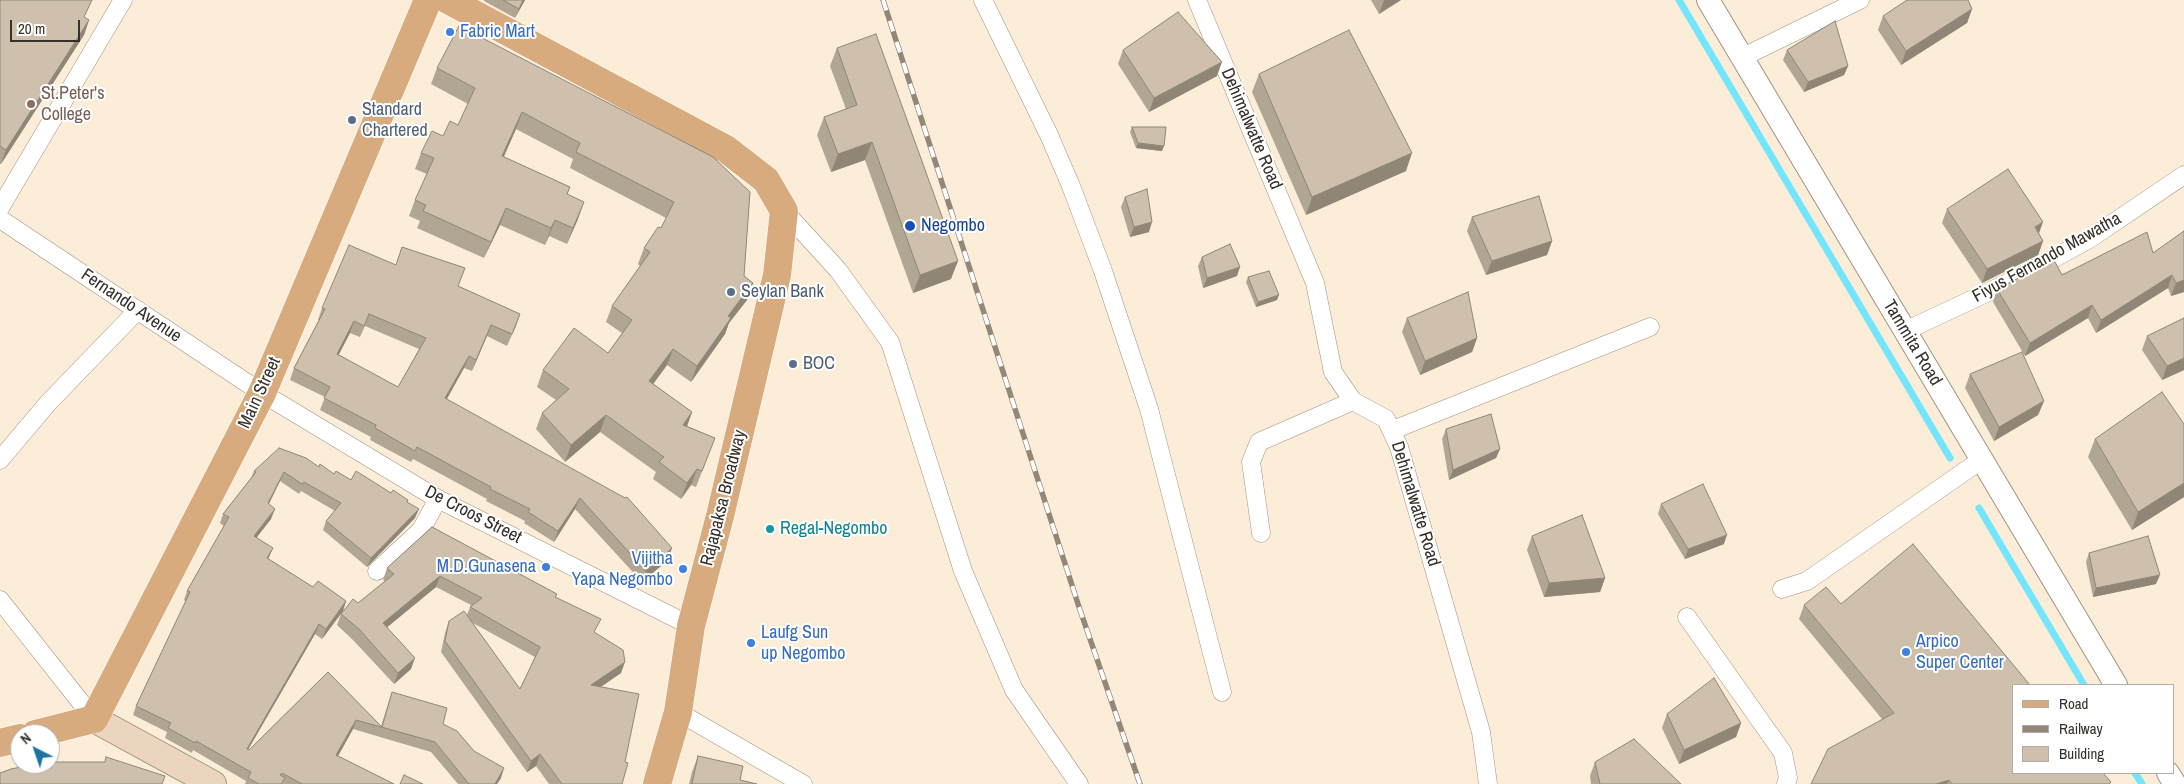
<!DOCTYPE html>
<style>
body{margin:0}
#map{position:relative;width:2184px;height:784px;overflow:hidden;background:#fcedd8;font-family:"Archivo Narrow",sans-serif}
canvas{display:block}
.legend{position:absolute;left:2012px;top:684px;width:162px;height:90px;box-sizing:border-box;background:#fff;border:1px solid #afaca9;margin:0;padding:6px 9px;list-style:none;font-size:15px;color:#363028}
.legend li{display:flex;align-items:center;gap:10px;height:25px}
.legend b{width:25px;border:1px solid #afaca9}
.north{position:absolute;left:10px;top:724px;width:50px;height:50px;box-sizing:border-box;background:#fff;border:1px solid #afaca9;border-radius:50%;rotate:319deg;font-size:14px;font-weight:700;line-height:20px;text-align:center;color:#363028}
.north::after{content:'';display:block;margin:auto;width:18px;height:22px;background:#1c74a3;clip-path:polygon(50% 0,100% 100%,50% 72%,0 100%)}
.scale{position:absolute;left:10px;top:20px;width:70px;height:22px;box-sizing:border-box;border:2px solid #363028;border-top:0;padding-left:6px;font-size:15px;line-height:18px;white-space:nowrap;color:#363028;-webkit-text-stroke:4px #fff;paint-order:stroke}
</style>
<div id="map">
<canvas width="2184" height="784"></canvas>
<ul class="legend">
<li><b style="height:6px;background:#d7ab7d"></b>Road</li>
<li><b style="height:6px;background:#928779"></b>Railway</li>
<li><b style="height:14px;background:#cec0ac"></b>Building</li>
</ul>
<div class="north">N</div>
<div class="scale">20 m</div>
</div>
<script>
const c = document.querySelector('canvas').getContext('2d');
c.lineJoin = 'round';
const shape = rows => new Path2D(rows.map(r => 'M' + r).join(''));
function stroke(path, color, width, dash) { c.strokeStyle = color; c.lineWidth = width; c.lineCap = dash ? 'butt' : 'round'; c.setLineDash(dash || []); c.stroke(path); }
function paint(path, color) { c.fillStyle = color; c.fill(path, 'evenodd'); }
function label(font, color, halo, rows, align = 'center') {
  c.font = font + ' "Archivo Narrow",sans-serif'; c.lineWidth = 4; c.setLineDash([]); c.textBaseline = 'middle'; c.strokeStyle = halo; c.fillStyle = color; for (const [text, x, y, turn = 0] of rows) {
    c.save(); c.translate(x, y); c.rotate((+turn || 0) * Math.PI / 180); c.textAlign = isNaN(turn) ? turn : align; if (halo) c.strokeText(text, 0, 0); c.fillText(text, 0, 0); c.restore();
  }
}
stroke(shape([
 [1679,0,1950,458],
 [1979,508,2084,685],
 [2135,773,2142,784]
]), '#73e5fd', 7);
const minor = shape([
 [983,0,1049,135,1071,186,1103,271,1149,409,1222,692],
 [1197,0,1315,283,1333,372,1353,401,1386,419,1399,447,1481,732,1488,784],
 [1743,57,1860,0],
 [0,208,123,0],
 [784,211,838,270,890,342,963,571,1014,690,1079,784],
 [0,219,262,393,438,499,691,626],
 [1905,331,2014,280,2091,238,2184,175],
 [1393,430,1650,327],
 [0,460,48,403,138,310],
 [1261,533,1251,462,1259,442,1353,401],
 [377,571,421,530,438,499],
 [1782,589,1807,581,1981,460],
 [0,600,94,719],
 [1687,617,1783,753,1788,778,1786,784],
 [678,712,803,784]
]);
const tertiary = shape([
 [1708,0,2116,685],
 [2168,773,2175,784]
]);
const secondary = shape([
 [94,719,213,784]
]);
const primary = shape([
 [448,0,726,149,766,180,784,211,777,275,720,516,691,626,678,712,657,784],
 [35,734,94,719,262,393,428,0],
 [0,743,20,738]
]);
stroke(minor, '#a19380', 19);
stroke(tertiary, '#a19380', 24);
stroke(secondary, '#a19380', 28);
stroke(primary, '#fff', 29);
stroke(minor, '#fff', 18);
stroke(tertiary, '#fff', 22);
stroke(secondary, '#ebd5be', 26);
stroke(primary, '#d7ab7d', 28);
const rail = shape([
 [883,0,1079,607,1140,784]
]);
stroke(rail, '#928779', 5.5);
stroke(rail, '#fff', 4, [11]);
paint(shape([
 [0,0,85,18,89,20,84,35,1,164,0,164],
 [484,0,525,0,515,18,484,1],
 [1371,0,1401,0,1379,14],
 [1972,9,1967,23,1901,65,1878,30,1883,16],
 [837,48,951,279,913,293,865,160,831,172,817,135,824,117,846,109,830,66],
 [1123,50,1217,76,1149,112,1118,64],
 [1787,50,1848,66,1844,75,1804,92,1783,60],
 [437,68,713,157,744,276,753,283,747,300,729,323,725,334,691,382,667,365,653,384,692,412,687,426,715,438,696,487,691,485,681,499,653,479,656,472,600,432,565,462,536,429,542,413,556,400,537,387,543,370,608,353,622,333,606,322,612,306,640,266,638,264,644,248,661,228,666,218,570,168,573,159,516,129,504,157,570,187,567,195,578,219,567,244,549,236,545,245,500,225,484,258,417,228,420,221,409,216,415,200,427,174,415,169,421,153,458,125,468,104,431,84],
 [1259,74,1406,171,1306,215,1252,92],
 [1132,127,1162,151,1136,148,1130,132],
 [1125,197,1149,232,1130,237,1121,207],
 [1947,209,2039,234,2043,241,2038,255,1982,283,1942,223],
 [1472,217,1552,241,1547,255,1486,275,1467,231],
 [2184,231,2184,292,2171,296,2168,288,2096,333,2088,318,2025,356,1993,302,1997,289,2153,253],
 [1202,257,1237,276,1203,288,1198,266],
 [395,265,458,286,520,314,507,346,487,336,472,371,464,368,447,399,668,560,642,582,575,509,554,542,524,523,525,521,486,501,487,499,413,459,411,462,370,440,371,437,320,410,325,397,290,380,294,368,319,320,318,320,322,308],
 [365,326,419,349,398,387,338,355,350,333,360,337],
 [1248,277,1277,300,1256,307,1246,282],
 [1407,318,1477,338,1472,352,1420,375,1402,332],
 [2147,336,2184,370,2162,380,2142,350],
 [1970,374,2044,401,2038,415,1994,441,1965,388],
 [2184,424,2184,497,2132,530,2088,457,2095,439],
 [1446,429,1500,449,1496,458,1449,480,1442,439],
 [319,467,334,474,391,493,408,500,407,502,415,518,367,567,323,530,326,521,335,511,301,491,299,494,280,481,269,504,271,519,256,538,273,548,268,559,313,587,346,601,343,611,322,639,315,634,248,750,249,750,328,672,381,726,392,692,443,724,474,751,501,778,497,784,458,784,431,752,353,729,338,756,394,784,245,784,246,781,193,750,192,753,165,738,167,732,133,715,136,706,186,602,184,600,187,591,224,526,220,523,223,514,251,478,254,471],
 [1661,504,1724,544,1685,559,1658,514],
 [432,527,557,594,555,598,595,633,621,673,601,687,625,762,622,784,549,784,536,766,527,772,441,652,445,633,449,621,467,615,470,607,471,605,436,587,387,627,411,669,394,684,354,641,337,625,341,614,358,603,385,581,383,580,387,568],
 [471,622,535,657,520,689],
 [1532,536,1605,578,1600,592,1544,597,1527,550],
 [2089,553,2156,584,2093,597,2086,562],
 [1841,604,2111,782,2110,784,1811,784,1882,719,1799,619,1804,605],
 [1667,714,1741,723,1736,737,1679,764,1662,728],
 [698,756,740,780,757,784,689,784,692,772],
 [1595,762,1681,784,1591,784,1590,776]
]), '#b1a594');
paint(shape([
 [523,0,525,0,515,18],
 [1384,0,1401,0,1379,14],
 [1972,9,1967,23,1901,65,1906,51],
 [89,20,84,35,1,164,6,150],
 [1222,62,1217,76,1149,112,1154,98],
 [1848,66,1844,75,1804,92,1808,82],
 [522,112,516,129,496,173,502,156],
 [872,142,865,160,831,172,838,154],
 [1138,143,1164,146,1162,151,1136,148],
 [1412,153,1406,171,1306,215,1312,197],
 [584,202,578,219,567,244,573,228],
 [506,208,500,225,484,258,491,242],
 [555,220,549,236,545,245,551,228],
 [1152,222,1149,232,1130,237,1134,227],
 [2043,222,2038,236,2035,227],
 [1552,241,1547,255,1486,275,1492,261],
 [2043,241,2038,255,1982,283,1987,269],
 [958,261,951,279,913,293,920,275],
 [1240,267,1237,276,1203,288,1207,278],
 [2172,275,2168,288,2096,333,2101,320],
 [2184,280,2184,292,2171,296,2176,283],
 [753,283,747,300,729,323,725,334,691,382,697,366,728,316],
 [1279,295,1277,300,1256,307,1258,302],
 [2092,305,2088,318,2025,356,2030,343],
 [520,314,516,326,507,346,512,334],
 [354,321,350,333,333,366,337,354],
 [491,325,487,336,472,371,476,360],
 [1477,338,1472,352,1420,375,1425,361],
 [673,349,667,365,643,398,649,381],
 [469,356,464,368,441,409,445,398],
 [2184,358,2184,370,2162,380,2167,366],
 [2044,401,2038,415,1994,441,1999,427],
 [692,412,686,429,683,425],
 [606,415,600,432,565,462,571,445],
 [1500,449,1496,458,1449,480,1453,470],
 [697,469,691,485,681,499,687,483],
 [284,472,280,481,264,513,268,503],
 [2184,483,2184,497,2132,530,2138,512],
 [580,498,575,509,554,542,558,531],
 [275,509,271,519,250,546,254,536],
 [419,509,415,518,367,567,371,558],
 [1727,535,1724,544,1685,559,1688,549],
 [273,548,269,557,263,568,267,558],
 [672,548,668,560,642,582,646,571],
 [2160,575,2156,584,2093,597,2096,588],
 [440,576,436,587,379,634,383,623],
 [1605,578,1600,592,1544,597,1549,583],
 [346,601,343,611,322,639,326,629],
 [319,624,315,634,243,758,247,749],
 [415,658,411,669,394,684,398,673],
 [625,662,621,673,587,696,591,685],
 [356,720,353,729,333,765,336,755],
 [1741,723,1736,737,1679,764,1684,750],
 [540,754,536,766,527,772,531,761],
 [504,768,501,778,497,784,495,784],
 [1949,780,1947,784,1936,784]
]), '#908678');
const building = shape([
 [0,0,92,0,84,17,89,20,6,150,0,146,0,0],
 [503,0,523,0,519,9,503,0],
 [1907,0,1968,0,1972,9,1906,51,1883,16,1907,0],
 [1178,12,1222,62,1154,98,1123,50,1178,12],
 [1835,21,1848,66,1808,82,1787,50,1835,21],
 [459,26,713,157,750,192,744,276,753,283,728,316,731,318,697,366,673,349,649,381,692,412,683,425,715,438,702,471,697,469,687,483,659,462,664,457,606,415,571,445,542,413,569,389,543,370,574,328,608,353,632,320,612,306,650,252,644,248,658,227,661,228,674,202,576,152,580,143,522,112,502,156,570,187,567,194,584,202,573,228,555,220,551,228,506,208,491,242,423,211,426,205,415,200,434,158,421,153,432,131,443,136,450,121,458,125,475,88,437,68,459,26],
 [1349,30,1412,153,1312,197,1259,74,1349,30],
 [876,34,958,261,920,275,872,142,838,154,824,117,857,105,837,48,876,34],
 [1132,127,1166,127,1164,146,1138,143,1132,127],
 [2008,169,2043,222,2035,227,2043,241,1987,269,1947,209,2008,169],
 [1147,189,1152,222,1134,227,1125,197,1147,189],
 [1539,196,1552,241,1492,261,1472,217,1539,196],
 [2184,231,2184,280,2176,283,2172,275,2101,320,2092,305,2030,343,1997,289,2054,260,2062,275,2147,232,2153,253,2184,231],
 [1230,244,1240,267,1207,278,1202,257,1230,244],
 [349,245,396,265,402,247,465,268,458,286,520,314,512,334,491,325,476,360,469,356,445,398,625,498,627,497,672,548,646,571,580,498,558,531,528,512,530,509,490,489,491,487,417,447,415,451,375,428,376,425,324,398,330,387,294,368,325,309,322,308,349,245],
 [369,314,426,338,398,387,337,354,354,321,364,326,369,314],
 [1269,271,1279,295,1258,302,1248,277,1269,271],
 [1468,292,1477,338,1425,361,1407,318,1468,292],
 [2184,318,2184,358,2167,366,2147,336,2184,318],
 [2022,352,2044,401,1999,427,1970,374,2022,352],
 [2162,392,2184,424,2184,483,2138,512,2095,439,2162,392],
 [1491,414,1500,449,1453,470,1446,429,1491,414],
 [279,448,306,458,319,467,320,464,334,474,336,471,351,480,356,471,391,493,393,490,408,500,407,502,419,509,371,558,326,521,341,503,304,482,302,484,284,472,268,503,275,509,254,536,273,548,267,558,313,587,318,581,346,601,326,629,319,624,247,749,249,750,328,672,382,727,392,692,447,708,443,724,457,731,474,751,504,768,495,784,469,784,435,742,356,720,336,755,394,784,302,784,282,773,280,775,285,778,281,784,259,784,248,778,251,772,196,741,195,743,168,728,171,723,136,706,190,592,187,591,229,517,223,514,256,472,254,471,279,448],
 [1703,484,1727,535,1688,549,1661,504,1703,484],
 [1582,515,1605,578,1549,583,1532,536,1582,515],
 [432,527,557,594,555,597,601,619,594,632,623,650,625,662,591,685,639,694,625,762,628,763,622,784,562,784,540,754,531,761,445,641,449,621,464,611,520,689,540,647,470,607,482,598,440,576,383,623,415,658,398,673,359,629,341,614,353,599,358,603,394,574,387,568,432,527],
 [2148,536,2160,575,2096,588,2089,553,2148,536],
 [1913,544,2030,685,2013,685,2013,773,2103,773,2111,782,2109,784,1952,784,1949,780,1936,784,1811,784,1828,749,1894,713,1804,605,1826,587,1841,604,1913,544],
 [1714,678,1741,723,1684,750,1667,714,1714,678],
 [1634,739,1681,784,1600,784,1595,762,1634,739],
 [698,756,743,766,740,780,757,784,692,784,698,756],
 [106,757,165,776,162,784,0,784,0,773,11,769,36,764,50,764,50,762,105,762,106,757],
 [404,775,423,784,400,784,404,775]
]);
paint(building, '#cec0ac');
stroke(building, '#908678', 1);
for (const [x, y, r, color] of [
 [450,32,5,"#3f7fe0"],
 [31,104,5,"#8d6e63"],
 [352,120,5,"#5c6f8a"],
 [910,226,6,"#1a4fb4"],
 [731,292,5,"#5c6f8a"],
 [793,364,5,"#5c6f8a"],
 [770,529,5,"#0f9aa8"],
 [546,567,5,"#3f7fe0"],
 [683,569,5,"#3f7fe0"],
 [751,643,5,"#3f7fe0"],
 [1906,652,5,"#3f7fe0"]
]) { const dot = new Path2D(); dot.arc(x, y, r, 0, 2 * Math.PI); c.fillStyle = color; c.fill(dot); stroke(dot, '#fff', 2); }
label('18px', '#366cbe', '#fff', [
 ["Fabric Mart",460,32],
 ["Vijitha",673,559,"right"],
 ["Yapa Negombo",673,580,"right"],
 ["M.D.Gunasena",536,567,"right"],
 ["Laufg Sun",761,633],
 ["up Negombo",761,654],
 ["Arpico",1916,642],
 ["Super Center",1916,663]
], 'left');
label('18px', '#785e54', '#fff', [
 ["St.Peter's",41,94],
 ["College",41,115]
], 'left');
label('18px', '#4e5e75', '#fff', [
 ["Standard",362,110],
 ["Chartered",362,131],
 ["Seylan Bank",741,292],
 ["BOC",803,364]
], 'left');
label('18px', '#363028', '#fff', [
 ["Dehimalwatte Road",1251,129,67],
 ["Fiyus Fernando Mawatha",2047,258,-29],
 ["Fernando Avenue",131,306,34],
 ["Tammita Road",1912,343,59],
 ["Main Street",260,393,-65],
 ["Rajapaksa Broadway",724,498,-76],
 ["Dehimalwatte Road",1415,504,73],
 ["De Croos Street",473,515,27]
]);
label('18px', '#164399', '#fff', [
 ["Negombo",921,226]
], 'left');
label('18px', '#0d838f', '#fff', [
 ["Regal-Negombo",780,529]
], 'left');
</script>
